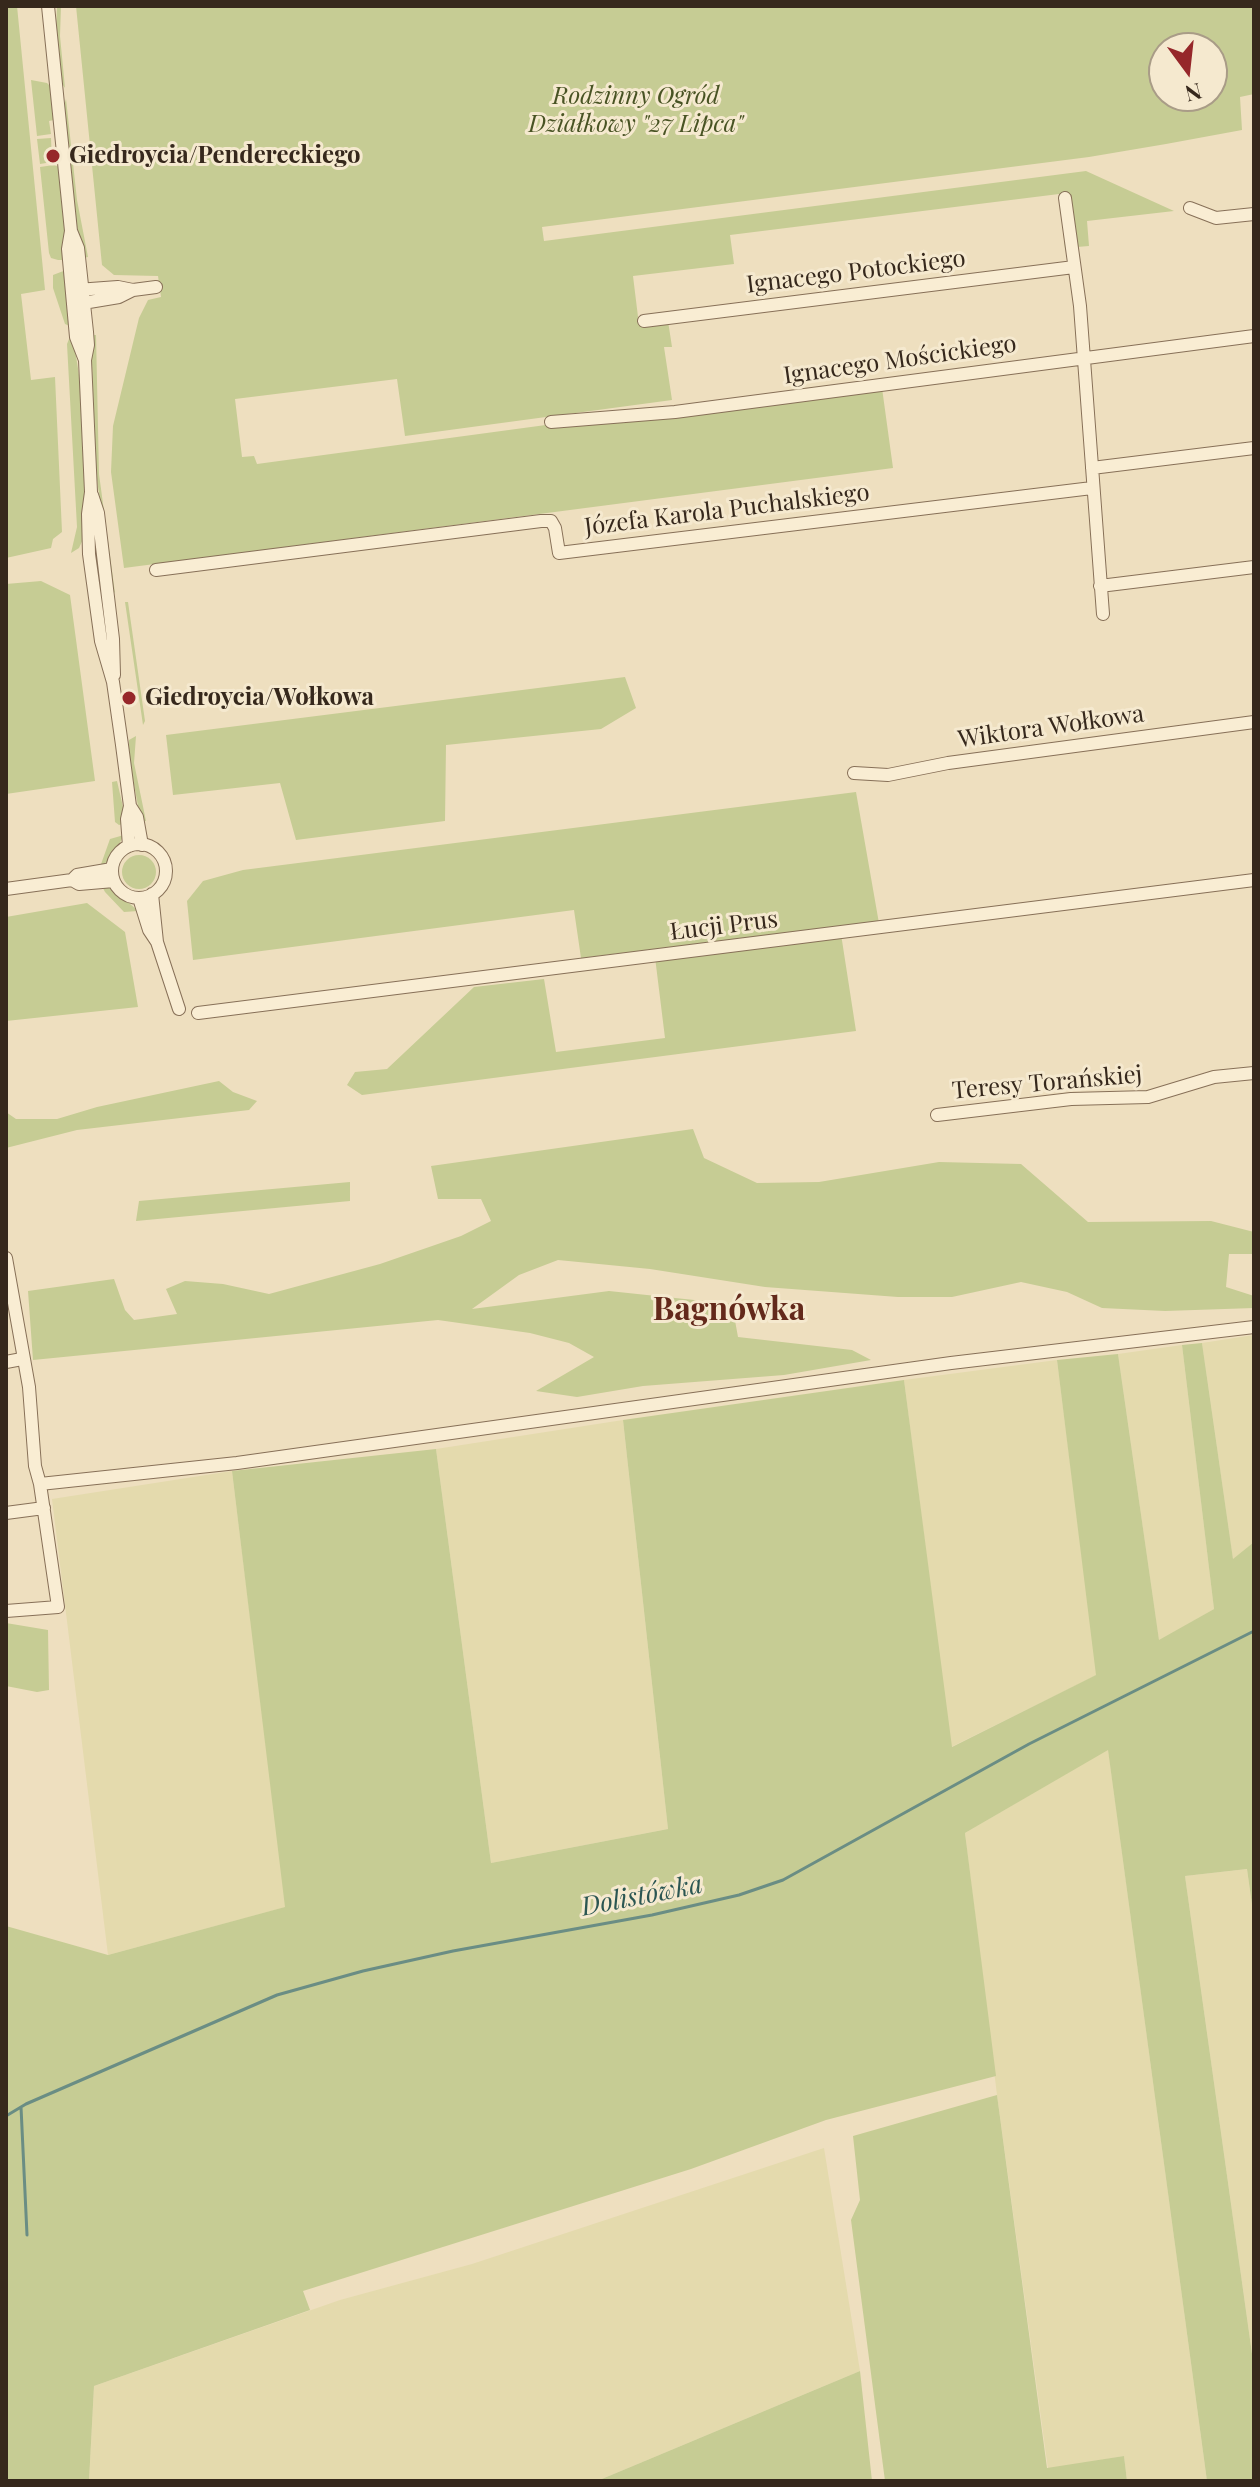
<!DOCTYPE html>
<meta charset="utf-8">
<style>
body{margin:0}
#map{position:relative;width:1260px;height:2487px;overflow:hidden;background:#eedfbf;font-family:"Playfair Display",serif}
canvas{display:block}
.frame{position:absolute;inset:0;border:8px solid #36281c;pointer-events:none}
.north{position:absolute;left:1148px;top:32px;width:80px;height:80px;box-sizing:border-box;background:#f5e9cf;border:2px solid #a99c87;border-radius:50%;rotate:165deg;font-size:22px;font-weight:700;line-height:32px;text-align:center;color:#36281c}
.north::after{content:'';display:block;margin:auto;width:28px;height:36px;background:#96272a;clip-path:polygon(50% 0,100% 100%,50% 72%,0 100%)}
</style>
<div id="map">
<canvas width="1260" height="2487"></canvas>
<div class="frame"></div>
<div class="north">N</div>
</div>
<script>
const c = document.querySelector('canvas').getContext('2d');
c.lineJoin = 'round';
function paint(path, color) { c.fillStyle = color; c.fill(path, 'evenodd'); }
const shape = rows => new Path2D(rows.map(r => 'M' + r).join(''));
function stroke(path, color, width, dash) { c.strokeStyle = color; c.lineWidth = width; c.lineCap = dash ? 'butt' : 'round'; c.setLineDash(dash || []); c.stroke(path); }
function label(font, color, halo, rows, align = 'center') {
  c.font = font + ' "Playfair Display",serif'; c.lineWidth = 6; c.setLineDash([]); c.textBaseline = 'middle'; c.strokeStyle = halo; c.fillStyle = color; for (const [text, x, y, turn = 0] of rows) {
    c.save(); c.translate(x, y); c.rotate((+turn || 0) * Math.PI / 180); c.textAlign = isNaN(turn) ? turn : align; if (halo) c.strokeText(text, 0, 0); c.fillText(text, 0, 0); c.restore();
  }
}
paint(shape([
 [1254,1335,1254,1542,1233,1560,1202,1343],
 [1182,1345,1214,1609,1159,1641,1118,1354],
 [1057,1360,1097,1675,951,1747,904,1380],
 [623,1420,668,1829,491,1863,436,1449],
 [232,1471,286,1907,108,1955,52,1499],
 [1108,1749,1207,2481,1127,2481,1124,2456,1048,2469,997,2095,965,1833],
 [1247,1869,1254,1919,1254,2368,1185,1876],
 [824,2148,860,2371,597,2481,89,2481,94,2386,340,2300,472,2264]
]), '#e4daad');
paint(shape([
 [6,6,17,6,45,290,21,294,31,380,55,377,62,532,53,539,51,548,6,558],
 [57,6,61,6,60,36,65,88,61,82,56,32],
 [76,6,1254,6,1254,94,1240,97,1242,130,1166,144,1089,157,542,227,544,241,1086,171,1174,211,1087,221,1089,246,1065,248,1059,194,730,235,734,264,633,276,639,325,668,321,672,347,664,347,672,400,405,436,397,379,235,399,242,457,254,456,257,464,568,422,882,388,893,468,124,568,111,472,113,426,139,318,148,300,161,297,158,276,114,275,102,265],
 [1164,48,1212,48,1212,96,1164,96],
 [31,80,47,83,51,87,54,120,49,121,51,134,37,136],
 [66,99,77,200,88,257,83,258,75,216,64,106],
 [51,138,52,162,40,164,37,139],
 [54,165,59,167,64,219,65,260,58,260,51,258,49,253,40,167],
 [66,270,72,327,65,324,53,288,53,275],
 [91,335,96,335,99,474,115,593,112,590,96,472],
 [73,337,82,394,85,475,84,537,79,548,71,553,77,527,67,344,69,339],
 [41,581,70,595,95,781,6,794,6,584],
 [125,602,128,602,145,721,143,725],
 [625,677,636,708,601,729,446,745,445,821,296,840,280,783,173,795,166,735],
 [136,736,134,763,146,821,141,822,129,758,129,740],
 [117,781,123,807,123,824,119,825,115,822,112,782],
 [856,792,880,929,841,934,856,1031,362,1095,347,1085,355,1072,387,1069,474,987,544,979,556,1052,665,1038,654,949,581,958,574,910,193,960,187,901,203,881,243,870],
 [124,835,111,859,100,867,110,839],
 '122 872a17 17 0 1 1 34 0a17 17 0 1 1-34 0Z',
 [102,886,112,888,138,911,124,912,105,892],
 [87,903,125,932,138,1007,6,1021,6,917],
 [219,1081,233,1092,257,1101,249,1110,77,1130,6,1148,6,1112,16,1119,57,1119,97,1107],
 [693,1129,704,1158,757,1183,819,1182,939,1162,1021,1164,1088,1222,1211,1221,1254,1232,1253,1254,1229,1254,1226,1287,1254,1296,1254,1308,1165,1311,1102,1308,1067,1292,1021,1282,952,1297,898,1297,765,1287,650,1269,558,1260,519,1275,472,1309,609,1291,732,1304,738,1337,852,1350,871,1360,784,1375,643,1386,577,1397,536,1391,594,1357,569,1343,530,1333,438,1320,33,1360,28,1291,114,1279,125,1310,134,1320,177,1314,166,1289,185,1281,223,1284,269,1294,380,1264,461,1236,491,1221,481,1199,438,1199,431,1166],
 [350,1182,350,1201,136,1221,139,1201],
 [1202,1343,1233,1559,1254,1542,1254,1919,1247,1869,1185,1876,1254,2368,1254,2481,1207,2481,1108,1750,965,1833,996,2076,826,2120,691,2169,303,2291,310,2310,94,2386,89,2481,6,2481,6,1926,108,1955,285,1907,232,1471,436,1449,491,1863,668,1829,623,1420,904,1380,952,1747,1096,1675,1057,1360,1118,1354,1159,1640,1214,1609,1182,1345],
 [6,1623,48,1630,49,1690,37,1692,6,1686],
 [997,2095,1047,2468,1124,2456,1127,2481,885,2481,851,2220,860,2200,853,2136],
 [860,2371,872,2481,597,2481]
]), '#c6cc94');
stroke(shape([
 [21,2107,27,2235],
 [6,2116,26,2104,277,1995,363,1971,453,1951,652,1915,739,1895,783,1880,1029,1744,1254,1631]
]), '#6a8d84', 3);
const minor = shape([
 [48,6,71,231,78,248,87,332,88,345,85,360,91,492,88,514,89,554,101,641,113,682,122,745,130,806,127,819,129,846],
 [1065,198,1080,306,1103,614],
 [1190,208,1216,218,1254,214],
 [71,231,68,249,76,337,85,360],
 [77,290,118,287,133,290],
 [77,304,119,297,133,290,156,287],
 [644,321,1074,267],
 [551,422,675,412,1254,336],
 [1092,468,1254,448],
 [92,495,98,513,113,639,114,675],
 [156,570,541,521,551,521,555,528,559,553,1092,488],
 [1100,586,1254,567],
 [854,773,888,775,948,763,1254,722],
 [130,806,137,817,142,845],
 '112 871a27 27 0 1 1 54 0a27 27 0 1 1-54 0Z',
 [72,880,79,884,114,881],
 [6,889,72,880,77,875,112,869],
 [152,894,157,942,179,1009],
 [139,898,149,930,157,942],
 [198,1013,1254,880],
 [937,1115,1071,1099,1148,1097,1214,1077,1254,1073],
 [6,1258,29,1387,35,1466,40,1484,237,1463,951,1363,1254,1327],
 [6,1362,22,1359],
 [6,1513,44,1508],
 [6,1611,58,1607,40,1484]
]);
stroke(minor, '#877058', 14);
stroke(minor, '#f9edd3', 12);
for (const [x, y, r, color] of [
 [53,156,8,"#96272a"],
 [129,698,8,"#96272a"]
]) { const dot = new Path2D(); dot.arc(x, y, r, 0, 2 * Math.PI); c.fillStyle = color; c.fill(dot); stroke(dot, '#f5e9cf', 3); }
label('italic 24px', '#485323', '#f5e9cf', [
 ["Rodzinny Ogród",636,97],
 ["Działkowy \"27 Lipca\"",636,125]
]);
label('bold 24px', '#36281c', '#f5e9cf', [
 ["Giedroycia/Pendereckiego",69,156],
 ["Giedroycia/Wołkowa",145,698]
], 'left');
label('24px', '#36281c', '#f5e9cf', [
 ["Ignacego Potockiego",856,272,-7],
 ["Ignacego Mościckiego",900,360,-8],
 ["Józefa Karola Puchalskiego",727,510,-7],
 ["Wiktora Wołkowa",1051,727,-8],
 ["Łucji Prus",724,926,-7],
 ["Teresy Torańskiej",1047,1083,-5]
]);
label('italic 26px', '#2b5652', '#f5e9cf', [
 ["Dolistówka",642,1896,-11]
]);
label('bold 32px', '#63291b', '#f5e9cf', [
 ["Bagnówka",729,1310]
]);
</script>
